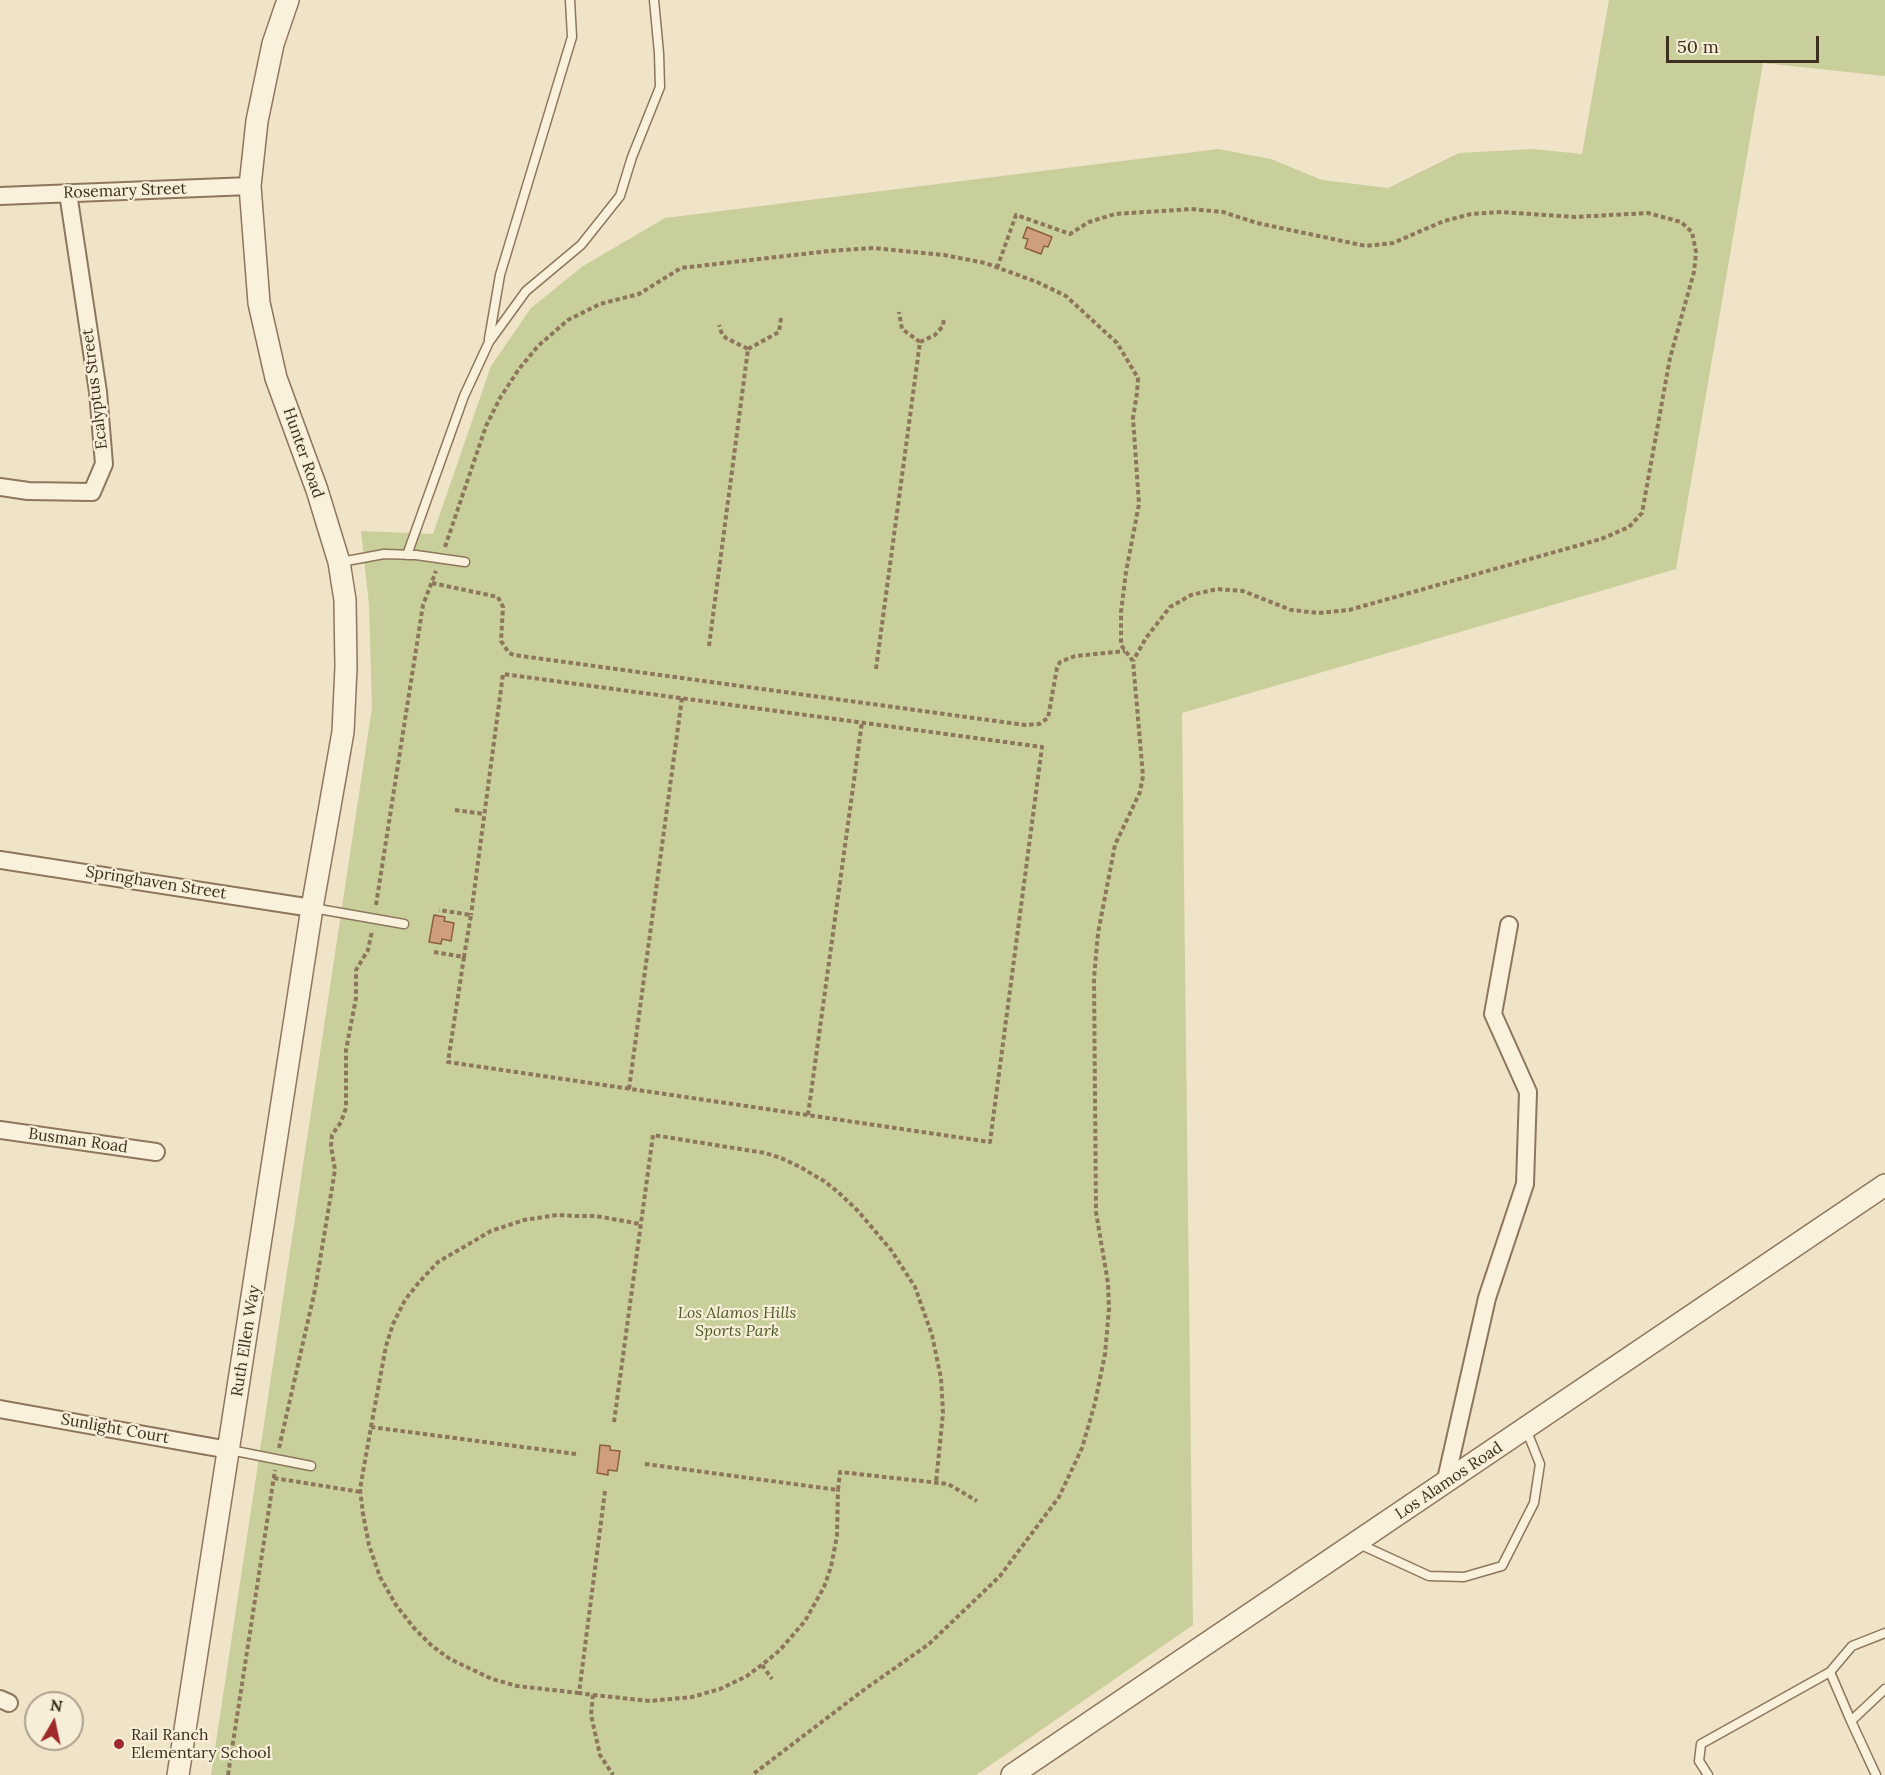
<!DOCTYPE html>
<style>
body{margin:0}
#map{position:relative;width:1885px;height:1775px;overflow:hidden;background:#f0e4c8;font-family:Lora,serif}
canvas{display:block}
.north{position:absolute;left:24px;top:1691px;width:60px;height:60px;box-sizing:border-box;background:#f7eed8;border:2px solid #ada18e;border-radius:50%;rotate:9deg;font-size:16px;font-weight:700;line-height:24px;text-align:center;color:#3d2e20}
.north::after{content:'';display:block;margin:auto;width:21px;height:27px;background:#9e2a2b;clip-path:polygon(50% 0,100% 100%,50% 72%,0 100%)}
.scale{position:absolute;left:1666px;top:36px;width:153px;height:27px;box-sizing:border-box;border:3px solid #3d2e20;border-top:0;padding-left:8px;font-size:18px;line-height:21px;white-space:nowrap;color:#3d2e20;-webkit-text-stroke:4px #f7eed8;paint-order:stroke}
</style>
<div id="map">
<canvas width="1885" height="1775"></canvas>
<div class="north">N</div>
<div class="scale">50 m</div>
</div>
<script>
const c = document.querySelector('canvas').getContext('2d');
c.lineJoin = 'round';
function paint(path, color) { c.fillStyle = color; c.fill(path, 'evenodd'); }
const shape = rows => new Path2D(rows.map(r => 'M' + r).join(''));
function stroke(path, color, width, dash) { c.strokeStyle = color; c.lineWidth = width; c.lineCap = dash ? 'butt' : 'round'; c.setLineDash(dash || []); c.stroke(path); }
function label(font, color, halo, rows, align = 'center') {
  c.font = font + ' Lora,serif'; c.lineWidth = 4.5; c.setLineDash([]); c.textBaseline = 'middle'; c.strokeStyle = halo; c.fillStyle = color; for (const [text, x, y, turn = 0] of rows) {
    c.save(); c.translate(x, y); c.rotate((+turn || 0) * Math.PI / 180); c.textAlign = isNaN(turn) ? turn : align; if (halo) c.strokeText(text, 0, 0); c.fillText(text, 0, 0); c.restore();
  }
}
paint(shape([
 [1609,0,1885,0,1885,76,1763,63,1676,569,1182,713,1193,1625,976,1775,211,1775,372,708,369,605,361,531,433,534,491,366,531,308,583,266,665,218,1218,149,1271,159,1322,180,1388,188,1459,153,1533,149,1582,154]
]), '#c9cf9b');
const building = shape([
 [1027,227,1052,237,1048,247,1044,246,1041,254,1025,248,1028,239,1023,238,1027,227],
 [434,915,445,917,444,921,454,923,451,941,442,939,441,944,429,942,434,915],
 [600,1445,610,1446,610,1450,620,1451,617,1471,608,1470,608,1475,597,1473,600,1445]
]);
paint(building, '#cf9f7d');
stroke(building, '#8d5f41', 1.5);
const service = shape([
 [489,339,500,275,572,37,570,0],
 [407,555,464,396,489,342,526,291,581,245,620,196,632,157,660,87,659,53,654,0],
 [341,562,384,554,416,555,465,562],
 [313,908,404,924],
 [230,1450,311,1466],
 [1357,1543,1429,1576,1464,1577,1502,1566,1534,1503,1540,1464,1526,1429],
 [1830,1672,1851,1721],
 [1708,1775,1699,1761,1701,1744,1830,1672,1852,1646,1885,1633],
 [1876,1775,1851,1721,1885,1689]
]);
const minor = shape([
 [0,196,250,186],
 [0,487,28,491,92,492,104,464,98,392,68,193],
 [0,860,312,908],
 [0,1130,156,1152],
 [0,1409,229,1450],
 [1445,1484,1487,1298,1525,1184,1528,1092,1493,1014,1509,925],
 [0,1699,9,1703]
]);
const tertiary = shape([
 [178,1775,312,908,343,732,346,667,345,600,339,562,317,490,276,378,259,303,250,186,257,121,273,44,288,0],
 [1012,1775,1885,1185]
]);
stroke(service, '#8d765c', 11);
stroke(minor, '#8d765c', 20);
stroke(tertiary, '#8d765c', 24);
stroke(shape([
 [997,268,1016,215,1070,234,1089,222,1115,214,1191,209,1223,212,1257,223,1366,246,1393,243,1444,221,1471,214,1502,212,1574,217,1648,213,1681,222,1692,232,1696,252,1694,272,1670,358,1642,513,1629,527,1601,539,1349,610,1319,613,1291,610,1243,591,1217,589,1191,595,1170,607,1146,638,1133,661],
 [920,342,935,335,943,326,944,317],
 [748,349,779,332,781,318],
 [445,547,486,426,500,398,519,369,538,346,568,320,600,304,639,294,681,268,829,251,874,248,944,255,985,263,1037,282,1066,296,1117,343,1138,378,1137,393,1133,418,1139,504,1126,572,1121,612,1121,645,1133,661,1143,776,1140,792,1115,845,1098,933,1094,978,1096,1212,1108,1283,1109,1309,1105,1354,1095,1403,1082,1448,1059,1497,1000,1576,929,1644,865,1689,752,1775],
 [432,583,498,597,503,607,501,641,509,653,514,655,1025,725,1039,724,1048,718,1057,668,1060,662,1075,656,1125,651],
 [709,646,748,349,726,338,722,334,719,325],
 [876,669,920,342,902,329,899,312],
 [455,810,484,814],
 [376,905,423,605,436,571],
 [434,952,464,957,471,915,439,910],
 [464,957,448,1062,990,1142,1042,747,503,674,471,915],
 [629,1089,682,698],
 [808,1115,862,722],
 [614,1422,653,1135,765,1153,781,1158,800,1167,824,1181,838,1192,858,1211,891,1250,915,1287,932,1335,941,1378,943,1413,936,1483],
 [371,1427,386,1346,393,1324,405,1300,420,1281,438,1262,491,1231,524,1220,557,1215,577,1216,596,1216,640,1224],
 [279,1448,315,1290,335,1170,331,1146,332,1135,341,1122,346,1108,346,1050,356,998,356,970,368,950,372,931],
 [576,1454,371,1427,360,1489,363,1514,369,1545,380,1577,396,1605,414,1628,432,1646,450,1659,492,1679,517,1686,579,1693],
 [645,1464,838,1490,840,1472,948,1484,977,1501],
 [274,1478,361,1492],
 [605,1491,579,1693,593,1695,591,1715,600,1755,613,1775],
 [762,1665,772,1679],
 [593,1695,650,1701,692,1697,720,1689,747,1676,763,1664,780,1650,805,1621,824,1587,831,1567,837,1536,838,1490],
 [228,1775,275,1470]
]), '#8d765c', 4, [4.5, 3]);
stroke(service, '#faf1dc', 8);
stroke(minor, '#faf1dc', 16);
stroke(tertiary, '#faf1dc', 21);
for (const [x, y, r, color] of [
 [119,1744,6,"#9e2a2b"]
]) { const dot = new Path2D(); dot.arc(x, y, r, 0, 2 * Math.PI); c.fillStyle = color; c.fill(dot); stroke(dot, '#f7eed8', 2); }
label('16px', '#3d2e20', '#f7eed8', [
 ["Rosemary Street",125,191,-2],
 ["Ecalyptus Street",95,389,-97],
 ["Hunter Road",303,453,71],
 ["Springhaven Street",156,883,9],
 ["Busman Road",78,1141,8],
 ["Ruth Ellen Way",246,1341,-81],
 ["Sunlight Court",115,1429,10],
 ["Los Alamos Road",1449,1481,-34]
]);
label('italic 16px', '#4d5a26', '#f7eed8', [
 ["Los Alamos Hills",737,1313],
 ["Sports Park",737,1331]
]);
label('16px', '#3d2e20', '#f7eed8', [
 ["Rail Ranch",131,1735],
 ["Elementary School",131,1753]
], 'left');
</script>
